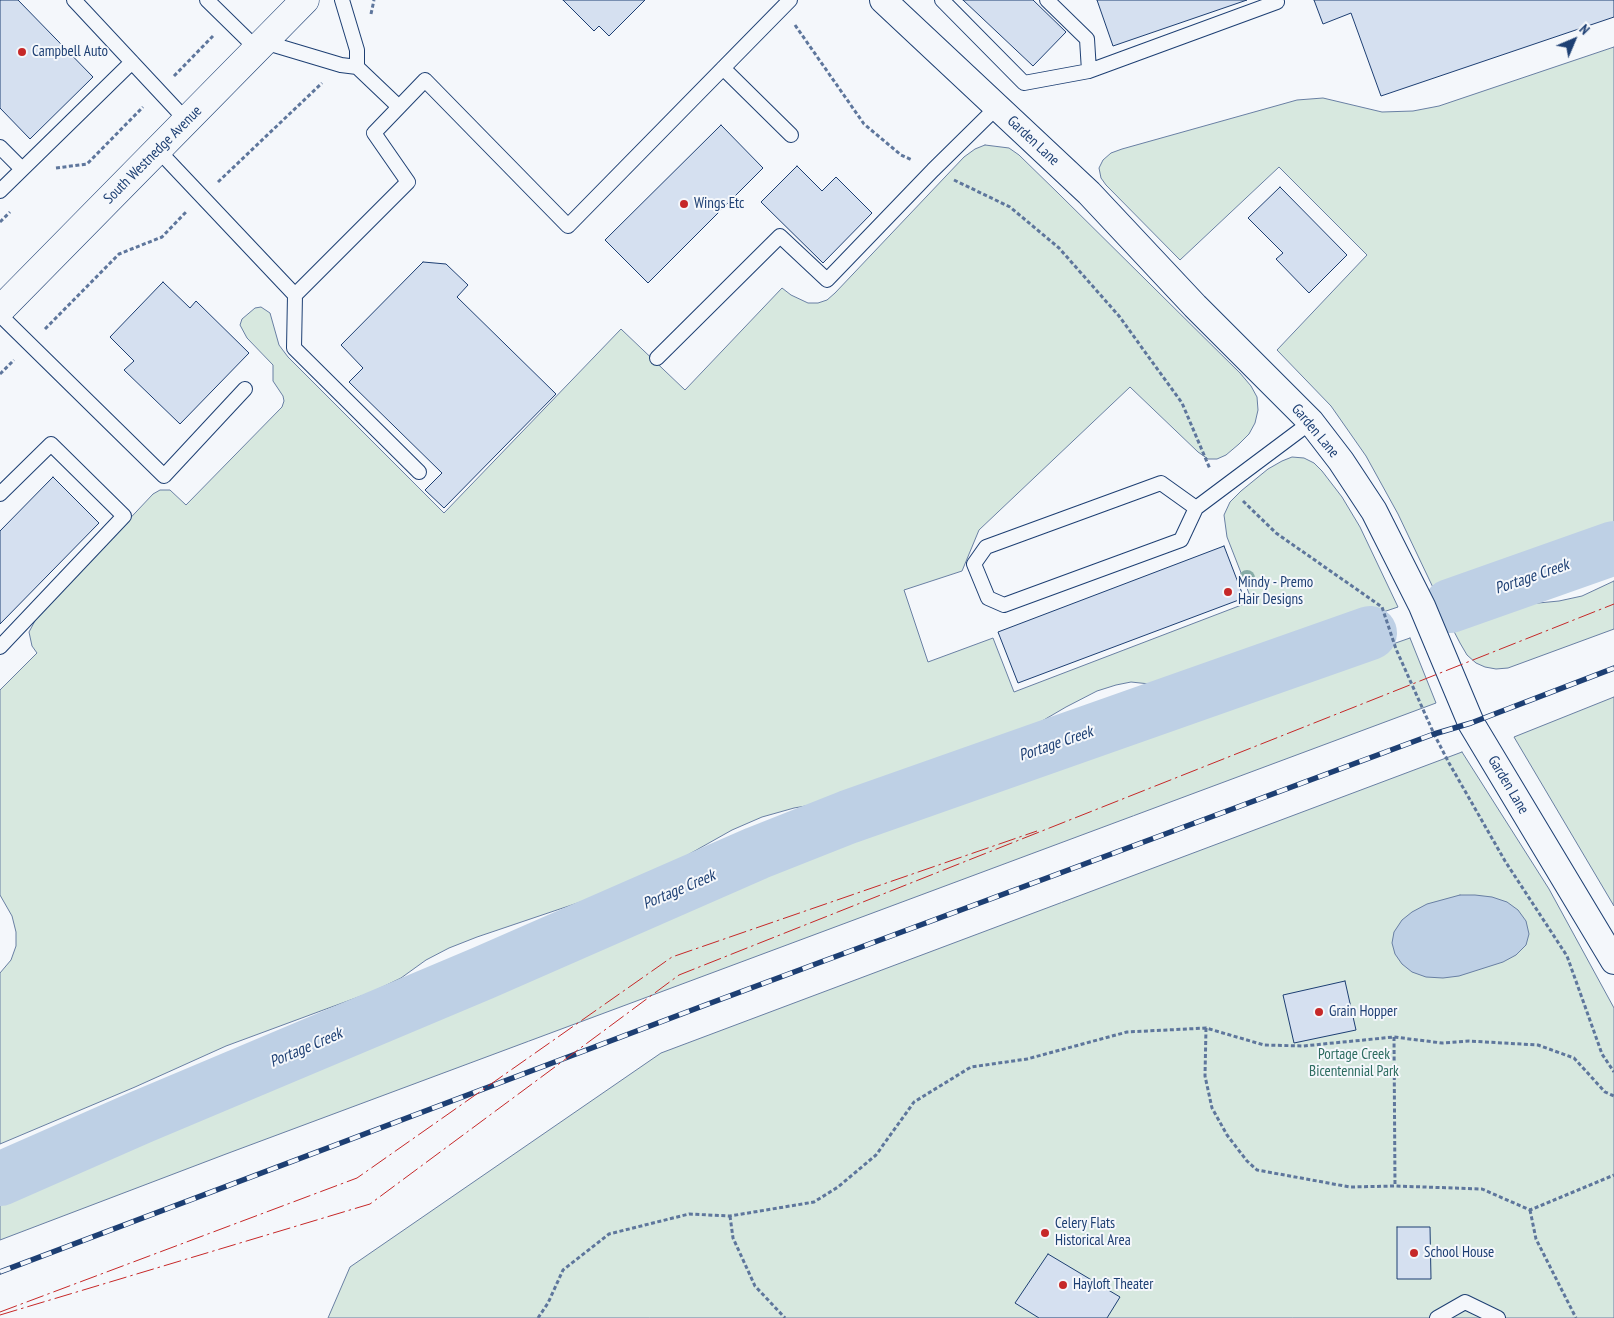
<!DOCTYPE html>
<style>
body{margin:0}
#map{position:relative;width:1614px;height:1318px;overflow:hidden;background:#f4f7fb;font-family:"PT Sans Narrow",sans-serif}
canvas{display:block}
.north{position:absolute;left:1549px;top:15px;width:50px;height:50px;-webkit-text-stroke:4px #f4f7fb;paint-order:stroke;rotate:45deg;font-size:14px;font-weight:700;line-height:20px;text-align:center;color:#1d3f73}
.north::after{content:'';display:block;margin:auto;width:18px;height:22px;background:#1d3f73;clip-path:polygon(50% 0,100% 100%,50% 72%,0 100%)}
</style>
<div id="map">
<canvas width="1614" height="1318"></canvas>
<div class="north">N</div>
</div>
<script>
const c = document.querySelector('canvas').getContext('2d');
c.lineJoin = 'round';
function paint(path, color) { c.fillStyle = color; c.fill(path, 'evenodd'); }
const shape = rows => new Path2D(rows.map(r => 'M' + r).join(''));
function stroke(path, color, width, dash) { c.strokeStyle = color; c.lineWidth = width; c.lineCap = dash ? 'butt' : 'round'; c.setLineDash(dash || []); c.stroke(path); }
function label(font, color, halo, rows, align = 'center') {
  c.font = font + ' "PT Sans Narrow",sans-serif'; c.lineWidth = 4; c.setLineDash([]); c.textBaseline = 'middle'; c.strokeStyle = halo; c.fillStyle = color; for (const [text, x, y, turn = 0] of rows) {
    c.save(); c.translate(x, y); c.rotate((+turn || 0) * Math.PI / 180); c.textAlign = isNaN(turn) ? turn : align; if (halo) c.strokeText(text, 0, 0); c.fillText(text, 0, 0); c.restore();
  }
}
const green = shape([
 [1614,47,1614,539,1556,561,1438,598,1398,514,1366,456,1331,406,1277,350,1367,255,1279,167,1180,260,1106,185,1101,178,1099,168,1103,160,1111,153,1122,149,1297,100,1323,98,1382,112,1413,111,1439,106,1614,47],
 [985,145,1009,148,1019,155,1058,193,1240,373,1251,386,1257,397,1258,410,1255,423,1249,434,1239,444,1226,455,1217,459,1208,459,1198,452,1130,387,979,530,962,571,904,590,928,662,993,638,1014,692,1252,601,1227,537,1224,515,1230,502,1241,491,1268,469,1282,461,1292,457,1304,458,1314,463,1322,471,1342,497,1360,527,1398,607,1279,647,1195,677,1159,685,1131,682,1116,685,1097,691,1066,707,1042,721,1003,748,976,760,896,785,846,799,794,808,762,817,732,830,652,875,619,889,477,937,449,948,426,960,401,978,372,992,226,1046,135,1087,0,1144,0,973,11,960,16,946,16,932,12,916,0,895,0,690,37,653,32,646,29,632,37,617,153,494,160,490,170,490,186,505,282,407,284,401,283,396,273,381,273,365,247,338,240,325,242,319,255,308,261,307,270,313,279,345,288,357,444,513,621,329,685,390,782,288,791,295,808,303,818,303,827,300,835,293,964,157,975,149,985,145],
 [1614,581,1614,629,1508,668,1496,669,1485,667,1476,663,1467,655,1460,643,1448,620,1487,608,1559,601,1582,596,1614,581],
 [1410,638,1436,703,226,1154,0,1240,0,1195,246,1087,477,991,771,862,1410,638],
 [1614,697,1614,906,1514,737,1614,697],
 [1462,752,1549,889,1614,1008,1614,1318,328,1318,350,1267,661,1053,1462,752]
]);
paint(green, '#d7e8df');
stroke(green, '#687fa3', 1);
const water = shape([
 [1460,895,1475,895,1492,897,1507,902,1518,910,1526,921,1529,934,1526,945,1516,955,1503,962,1459,976,1443,978,1426,977,1412,972,1402,964,1395,954,1392,943,1394,932,1402,920,1412,912,1427,904,1460,895]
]);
paint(water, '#bed0e5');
stroke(water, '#687fa3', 1);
stroke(shape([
 [1450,606,1614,548],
 [0,1179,141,1117,483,973,757,853,848,817,1370,633]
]), '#bed0e5', 54);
const building = shape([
 [0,0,18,0,93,77,30,139,0,108,0,0],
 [563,0,645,0,609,36,599,26,594,31,563,0],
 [963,0,1033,0,1066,32,1033,66,963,0],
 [1097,0,1247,0,1113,46,1097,0],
 [1314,0,1614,0,1614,17,1381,96,1351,13,1323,24,1314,0],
 [721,125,763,168,648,283,605,240,721,125],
 [797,166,822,191,836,177,872,213,823,263,761,202,797,166],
 [1280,187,1347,255,1309,293,1276,259,1283,253,1248,218,1280,187],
 [423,262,446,264,468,285,457,297,556,394,444,508,425,490,442,473,349,382,363,368,341,345,423,262],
 [163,282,190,308,196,301,249,353,180,424,124,370,134,361,110,337,163,282],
 [53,477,99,523,0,624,0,531,53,477],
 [1224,546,1244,598,1018,683,998,632,1224,546],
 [1345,981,1356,1030,1294,1043,1283,995,1345,981],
 [1397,1227,1430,1227,1431,1279,1397,1279,1397,1227],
 [1048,1254,1120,1297,1107,1318,1039,1318,1015,1303,1048,1254]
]);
paint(building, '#d5e0f0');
stroke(building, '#1d3f73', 1);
const service = shape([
 [74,0,187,121],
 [207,0,257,49],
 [342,0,357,50,357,67],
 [942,0,1024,83,1089,71,1087,39,1047,0],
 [264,42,341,65,357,67,399,107],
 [723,68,791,135],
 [1089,71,1277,2,1276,0],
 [0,147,22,169],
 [158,150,295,295,408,182,374,133,425,80,568,226,790,0],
 [0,191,132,62],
 [295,295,294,348,419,472],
 [0,315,164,476,245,389],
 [657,358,780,236,827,280,933,170,997,107],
 [0,494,51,444,124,516,0,647],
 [1196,508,1161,483,986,547,974,564,988,598,1004,605,1181,540,1196,508,1311,422],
 [1437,1318,1465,1302,1498,1318]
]);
const minor = shape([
 [883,0,1089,193,1195,306,1311,422,1341,461,1374,511,1422,606,1471,723,1614,961]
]);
const primary = shape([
 [0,310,305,0]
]);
stroke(service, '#1d3f73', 16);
stroke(minor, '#1d3f73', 28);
stroke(primary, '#1d3f73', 29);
stroke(shape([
 [371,14,374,0],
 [795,25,864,124,901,155,912,160],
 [174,76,213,36],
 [56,168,87,164,143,107],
 [954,180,1010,207,1059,248,1119,316,1182,403,1210,469],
 [218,182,322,83],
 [0,222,10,212],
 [45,329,119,254,162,237,186,212],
 [0,374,14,360],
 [1243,501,1276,533,1382,607,1396,649,1434,734,1449,763,1505,861,1567,956,1602,1054,1614,1072],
 [1206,1028,1205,1076,1212,1108,1227,1135,1247,1161,1257,1170,1350,1187,1395,1186,1482,1189,1530,1210,1614,1175],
 [1394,1037,1395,1186],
 [1530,1210,1536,1239,1576,1318],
 [730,1216,733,1238,755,1286,785,1318],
 [538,1318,548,1303,563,1270,609,1234,689,1214,730,1216,814,1202,838,1187,876,1155,914,1102,971,1067,1027,1059,1127,1032,1206,1028,1264,1045,1303,1046,1394,1037,1442,1043,1469,1041,1538,1045,1574,1058,1605,1092,1614,1096]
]), '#5e769c', 3, [4, 2.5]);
stroke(service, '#f4f7fb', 14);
stroke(minor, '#f4f7fb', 26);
stroke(primary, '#f4f7fb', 28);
const rail = shape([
 [0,1272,708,1004,1434,734,1471,723,1614,668]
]);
stroke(rail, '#1d3f73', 5.5);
stroke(rail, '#f4f7fb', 4, [11]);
stroke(shape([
 [0,1312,357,1178,672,957,1037,831],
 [0,1315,370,1204,679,975,1614,604]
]), '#c62828', 1, [18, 4, 2.5, 4]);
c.fillStyle = '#86aba6';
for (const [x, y] of [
 [1247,578]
]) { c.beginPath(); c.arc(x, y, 8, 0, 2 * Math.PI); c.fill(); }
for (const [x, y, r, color] of [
 [22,52,5,"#c62828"],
 [684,204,5,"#c62828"],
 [1228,592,5,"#c62828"],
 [1319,1012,5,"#c62828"],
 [1045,1233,5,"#c62828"],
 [1414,1253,5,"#c62828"],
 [1063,1285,5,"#c62828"]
]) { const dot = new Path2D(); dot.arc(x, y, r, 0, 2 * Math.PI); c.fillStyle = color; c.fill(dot); stroke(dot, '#f4f7fb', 2); }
label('15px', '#1d3f73', '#f4f7fb', [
 ["Campbell Auto",32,52],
 ["Wings Etc",694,204],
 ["Mindy - Premo",1238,583],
 ["Hair Designs",1238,600],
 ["Grain Hopper",1329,1012],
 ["Celery Flats",1055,1224],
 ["Historical Area",1055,1241],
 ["School House",1424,1253],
 ["Hayloft Theater",1073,1285]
], 'left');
label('15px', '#1d3f73', '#f4f7fb', [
 ["Garden Lane",1033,141,43],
 ["South Westnedge Avenue",153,155,-45],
 ["Garden Lane",1315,431,50],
 ["Garden Lane",1508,785,59]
]);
label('15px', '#2c6c60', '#f4f7fb', [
 ["Portage Creek",1354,1055],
 ["Bicentennial Park",1354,1072]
]);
label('italic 16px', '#1d3f73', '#f4f7fb', [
 ["Portage Creek",1532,577,-19],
 ["Portage Creek",1056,744,-19],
 ["Portage Creek",679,890,-23],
 ["Portage Creek",306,1048,-23]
]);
</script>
